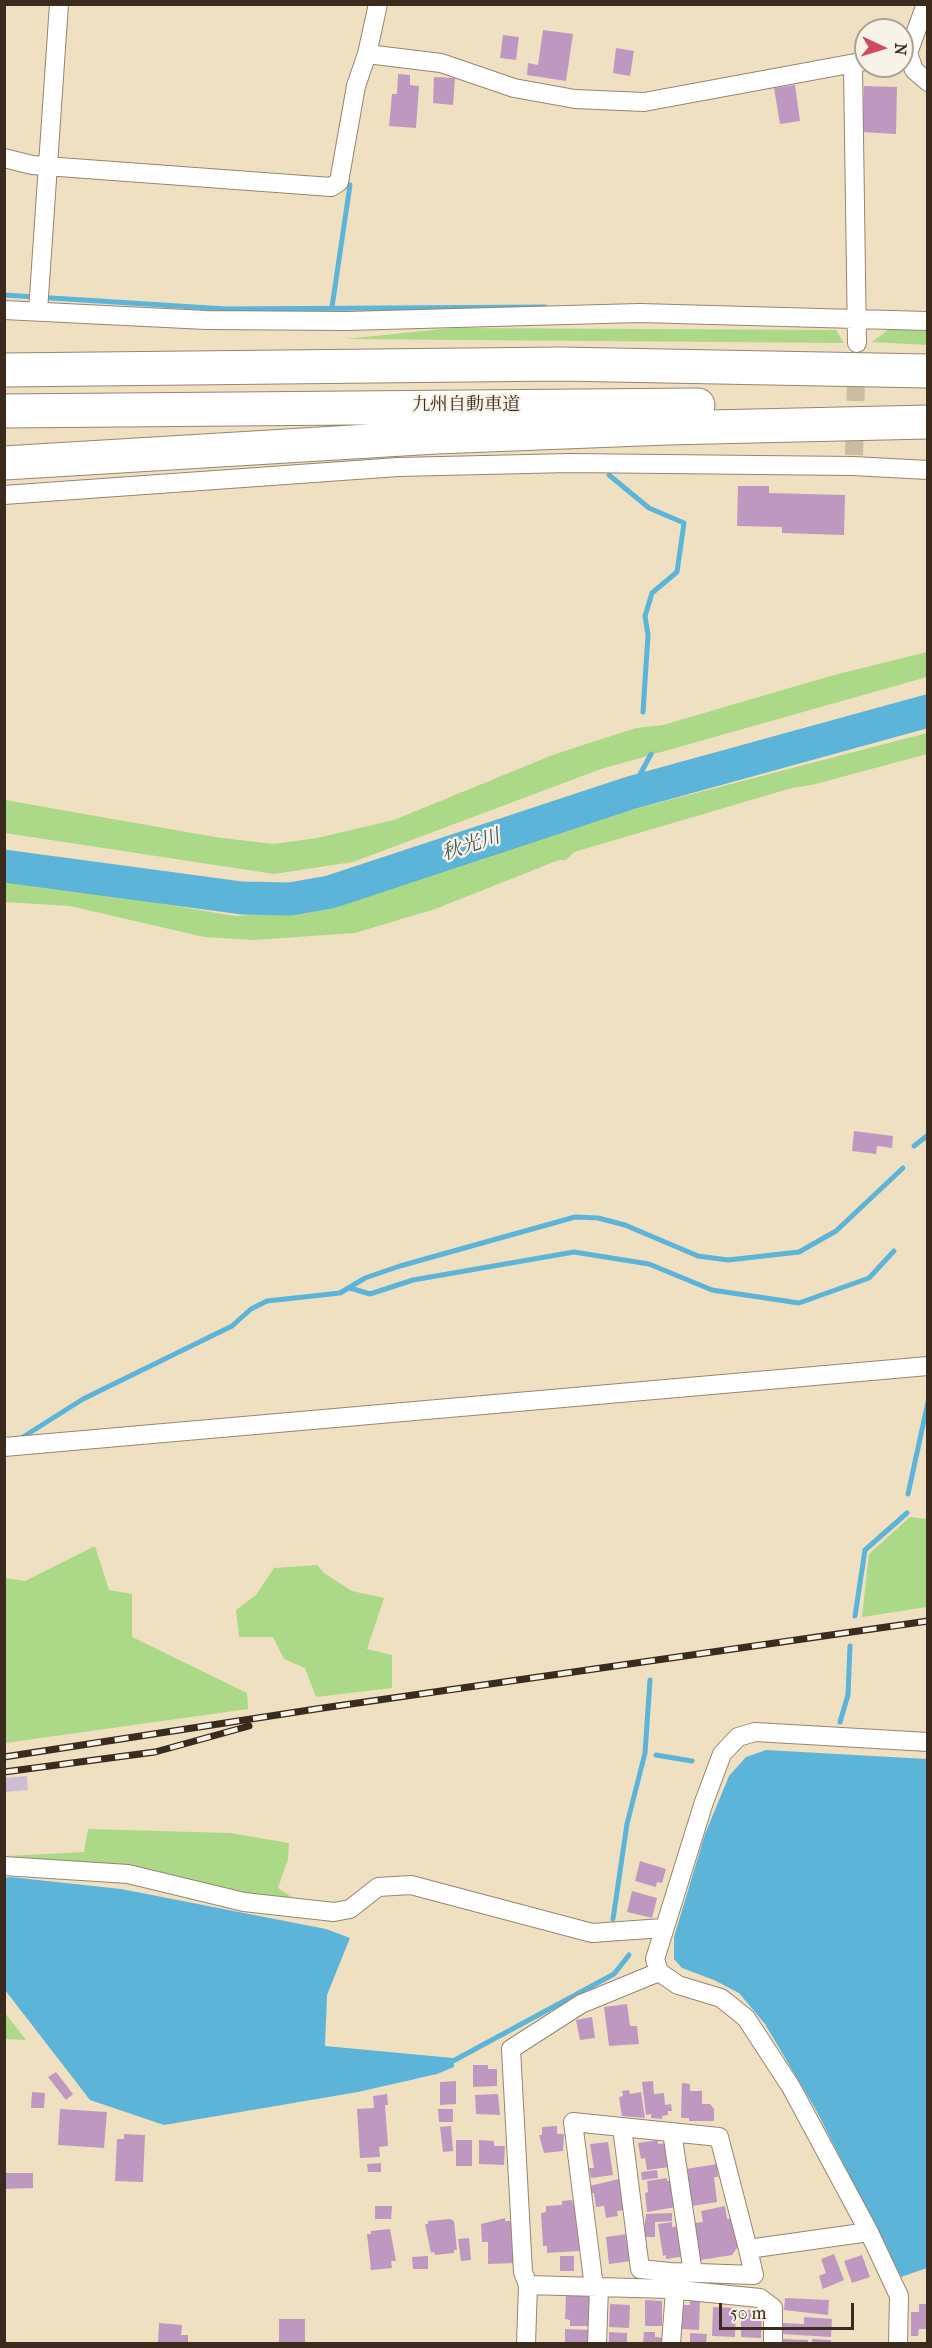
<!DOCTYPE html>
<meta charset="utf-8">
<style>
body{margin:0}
#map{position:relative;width:932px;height:2348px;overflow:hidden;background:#f0e0c2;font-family:"IM FELL French Canon",serif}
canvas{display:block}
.frame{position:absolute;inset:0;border:6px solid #3b2a1e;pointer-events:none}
.north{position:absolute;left:854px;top:18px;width:60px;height:60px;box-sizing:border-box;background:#f7f3e8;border:2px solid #aca397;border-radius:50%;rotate:94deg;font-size:16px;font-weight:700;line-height:24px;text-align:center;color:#3b2a1e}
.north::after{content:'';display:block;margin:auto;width:21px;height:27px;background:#d1495b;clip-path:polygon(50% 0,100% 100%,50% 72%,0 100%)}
.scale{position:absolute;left:719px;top:2303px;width:135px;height:27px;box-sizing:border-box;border:3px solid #3b2a1e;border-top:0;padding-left:8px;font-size:18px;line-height:21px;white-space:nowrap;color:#3b2a1e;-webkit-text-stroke:4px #f7f3e8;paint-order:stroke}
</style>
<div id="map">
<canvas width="932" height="2348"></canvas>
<div class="frame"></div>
<div class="north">N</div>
<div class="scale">50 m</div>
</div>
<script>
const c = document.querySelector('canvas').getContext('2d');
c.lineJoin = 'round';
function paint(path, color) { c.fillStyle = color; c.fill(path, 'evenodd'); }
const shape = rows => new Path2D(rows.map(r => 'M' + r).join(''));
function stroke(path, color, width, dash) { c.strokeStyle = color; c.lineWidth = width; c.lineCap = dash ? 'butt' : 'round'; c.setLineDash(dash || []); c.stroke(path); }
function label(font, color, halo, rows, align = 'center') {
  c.font = font + ' "IM FELL French Canon","Noto Serif JP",serif'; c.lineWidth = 4.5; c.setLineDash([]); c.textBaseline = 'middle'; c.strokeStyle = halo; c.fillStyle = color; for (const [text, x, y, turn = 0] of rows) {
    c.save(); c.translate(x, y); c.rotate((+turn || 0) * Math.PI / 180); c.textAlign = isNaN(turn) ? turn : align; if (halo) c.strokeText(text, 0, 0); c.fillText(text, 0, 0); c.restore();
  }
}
paint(shape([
 [27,1776,28,1790,5,1792,5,1778]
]), '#cebed1');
paint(shape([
 [453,328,836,330,844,343,345,339],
 [889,329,927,331,927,345,872,342],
 [927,652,927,677,601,769,353,862,274,874,5,833,5,800,215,837,273,844,317,838,394,820,555,754,636,728,663,725,834,675],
 [927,733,927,754,812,785,792,788,574,852,566,860,559,860,435,909,355,933,254,940,204,937,70,906,5,902,5,877,235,916,327,909,627,811],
 [910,1517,927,1519,927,1607,862,1617,869,1554],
 [95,1546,109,1590,132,1594,132,1637,247,1693,248,1709,5,1743,5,1578,25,1581],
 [317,1565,324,1573,352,1591,384,1598,367,1649,392,1655,392,1688,316,1697,305,1668,284,1659,273,1637,239,1637,236,1610,256,1595,274,1568],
 [88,1829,230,1833,289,1843,288,1859,278,1888,296,1900,244,1897,129,1867,8,1856,84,1852],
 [5,2013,26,2040,5,2039]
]), '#abd987');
paint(shape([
 [766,1750,927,1759,927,2268,901,2277,816,2110,765,2024,739,1993,714,1980,682,1968,674,1959,674,1937,705,1834,729,1776,746,1757],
 [10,1877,121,1889,326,1929,350,1938,327,1995,325,2046,453,2058,454,2067,437,2074,358,2092,164,2125,90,2100,5,1990,5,1878]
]), '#5cb4d9');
stroke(shape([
 [4,295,226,309,545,307],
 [332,307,350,185],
 [609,475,649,508,684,523,677,572,652,593,645,616,648,635,643,712],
 [630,793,651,754],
 [914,1146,928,1135],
 [350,1288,370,1294,413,1280,574,1252,649,1264,712,1290,799,1303,869,1278,894,1251],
 [23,1437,83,1399,232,1326,251,1309,267,1301,340,1293,365,1278,400,1266,575,1217,598,1218,625,1225,698,1256,728,1260,799,1252,836,1231,903,1168],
 [908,1494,928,1402],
 [855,1616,865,1550,907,1513],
 [840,1722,848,1695,850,1646],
 [656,1755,692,1761],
 [613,1919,627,1824,645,1753,650,1680],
 [446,2062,453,2061,614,1974,629,1955]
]), '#5cb4d9', 5);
stroke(shape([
 [4,866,242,898,290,899,330,892,630,793,928,711]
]), '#5cb4d9', 33);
paint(shape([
 [543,30,573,34,566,81,527,75,528,63,538,65],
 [503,35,519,37,516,60,500,58],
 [616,48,634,51,630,76,613,73],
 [398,74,410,75,410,85,419,86,416,128,389,126,392,94,397,94],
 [434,77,455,78,453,105,433,103],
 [795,85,800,121,780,124,774,88],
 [864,86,897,87,896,134,862,132],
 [738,486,769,486,769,493,845,495,844,535,782,533,782,527,737,526],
 [854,1131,893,1136,892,1148,877,1146,876,1154,852,1151],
 [640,1861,666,1869,662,1883,657,1882,656,1887,635,1881],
 [632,1891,657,1898,652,1918,627,1912],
 [627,2004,630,2026,637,2026,639,2044,609,2046,604,2007],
 [592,2017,595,2038,580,2040,576,2020],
 [473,2065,488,2065,488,2069,497,2069,497,2086,473,2087],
 [56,2072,73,2094,66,2100,48,2077],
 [456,2081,456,2104,440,2105,440,2082],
 [653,2081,654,2094,664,2093,665,2105,671,2104,672,2111,668,2111,668,2115,662,2116,662,2119,651,2118,651,2114,646,2115,642,2082],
 [682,2083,690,2084,690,2091,702,2091,702,2104,710,2104,714,2109,714,2121,689,2121,689,2118,681,2118],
 [629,2090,630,2094,641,2092,645,2118,622,2116,619,2097,623,2096,622,2091],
 [32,2092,45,2093,44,2108,31,2108],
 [387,2094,388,2105,385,2105,388,2146,379,2147,380,2157,360,2158,357,2109,374,2108,373,2096],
 [498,2094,500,2115,476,2114,475,2095],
 [60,2109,107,2112,104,2148,58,2145],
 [438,2109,453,2109,453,2122,439,2122],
 [451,2126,453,2151,443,2152,440,2127],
 [557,2126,557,2134,564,2134,563,2151,544,2153,539,2135,542,2135,542,2127],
 [124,2134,145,2135,143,2182,115,2181,117,2139,124,2139],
 [456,2140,472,2140,472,2166,456,2166],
 [479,2140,494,2141,494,2146,505,2146,504,2165,479,2164],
 [658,2140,658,2144,667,2143,670,2167,647,2170,645,2158,641,2159,638,2143],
 [608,2142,613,2175,591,2178,589,2168,594,2168,590,2144],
 [381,2163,381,2172,368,2172,367,2164],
 [717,2164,718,2177,714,2177,717,2202,692,2206,686,2169],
 [657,2170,658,2178,642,2180,641,2172],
 [4,2173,33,2173,33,2188,4,2189],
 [667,2178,667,2181,673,2180,676,2207,647,2212,645,2193,648,2192,647,2181],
 [619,2179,624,2210,617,2211,618,2216,606,2218,604,2206,596,2207,594,2193,590,2194,589,2186],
 [572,2200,573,2204,576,2204,582,2239,579,2239,579,2251,547,2253,547,2246,543,2246,541,2213,546,2212,546,2206,562,2205,562,2201],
 [375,2206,392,2206,391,2219,375,2219],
 [725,2206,727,2219,733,2218,738,2247,732,2255,700,2260,693,2223,703,2222,701,2211],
 [672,2213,672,2221,655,2222,655,2237,643,2237,646,2214],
 [505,2218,505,2221,514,2221,515,2263,488,2264,488,2242,482,2242,481,2224],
 [450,2219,454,2221,457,2250,454,2250,454,2253,435,2255,434,2252,431,2253,425,2224,428,2224,428,2221],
 [672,2222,672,2227,680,2226,685,2256,666,2259,666,2255,663,2256,658,2224],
 [390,2229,396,2261,391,2261,392,2268,371,2270,367,2234,371,2234,371,2231],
 [628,2234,631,2261,609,2264,606,2237],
 [469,2238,471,2260,461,2261,458,2239],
 [834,2254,844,2280,823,2289,819,2276,826,2273,821,2259],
 [862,2255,870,2277,852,2283,844,2261],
 [428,2256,428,2269,413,2269,412,2257],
 [560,2256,574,2256,574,2271,560,2271],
 [566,2295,591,2296,589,2326,570,2326,570,2320,565,2319],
 [785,2298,829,2300,828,2315,784,2310],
 [690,2299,700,2300,699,2330,681,2329,682,2305,690,2305],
 [645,2300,662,2301,662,2326,645,2326],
 [610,2304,630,2305,629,2328,609,2327],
 [919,2304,928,2304,928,2329,919,2329,918,2336,911,2336,911,2312,919,2312],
 [713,2307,736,2308,735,2337,712,2336],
 [741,2310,762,2310,761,2338,741,2337],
 [804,2317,832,2319,831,2337,782,2334,783,2323,804,2324],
 [279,2319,305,2319,305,2344,279,2344],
 [159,2323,182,2325,181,2335,188,2335,188,2344,158,2344],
 [565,2329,590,2330,589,2344,565,2344],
 [609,2332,627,2333,627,2344,609,2344],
 [644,2332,655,2332,655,2337,665,2338,664,2344,643,2344],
 [690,2333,707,2334,706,2344,690,2344],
 [782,2339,808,2340,808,2344,779,2344],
 [812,2339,831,2340,831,2344,812,2344]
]), '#bf98c1');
stroke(shape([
 [854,455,857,343]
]), '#ccbca1', 18, [18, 9]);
const street = shape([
 [926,4,908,53,914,70,928,82],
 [367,54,441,63,514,88,575,99,644,102,866,61],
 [853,66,857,343],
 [4,158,32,165,331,187,339,182,356,86,367,54,378,4],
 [4,310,206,320,346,321,640,313,928,321],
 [38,311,59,4],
 [4,495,398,467,570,463,853,466,928,470],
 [4,1447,928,1366],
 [4,1866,128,1874,244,1902,334,1912,350,1909,378,1887,411,1885,592,1933,663,1928],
 [622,2127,640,2269,670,2272],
 [672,2132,693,2273],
 [528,2285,669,2289,670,2272,754,2275,748,2249,869,2232],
 [594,2287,573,2122,719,2137,748,2249],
 [669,2289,760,2298,773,2308,773,2344],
 [526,2344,528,2285,523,2272,511,2049,581,2004,659,1972],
 [597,2344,599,2287],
 [671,2344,675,2290],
 [898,2344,899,2296,869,2232,791,2087,746,2018,721,1998,678,1985,659,1972,655,1959,704,1802,722,1754,738,1737,755,1732,928,1742]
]);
const highway = shape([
 [4,370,560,364,928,371],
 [4,411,698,405],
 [4,463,436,437,667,428,928,422]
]);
stroke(street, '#968570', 20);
stroke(highway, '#968570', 35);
stroke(street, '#fff', 18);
stroke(highway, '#fff', 33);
const rail = shape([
 [4,1757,316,1709,928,1621],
 [4,1772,155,1752,249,1726]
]);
stroke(rail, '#3b2a1e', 7);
stroke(rail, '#f7f3e8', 4.5, [14]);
label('18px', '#3b2a1e', '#f7f3e8', [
 ["九州自動車道",466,406]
]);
label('italic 20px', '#475a5f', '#f7f3e8', [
 ["秋光川",471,846,-18]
]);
</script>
